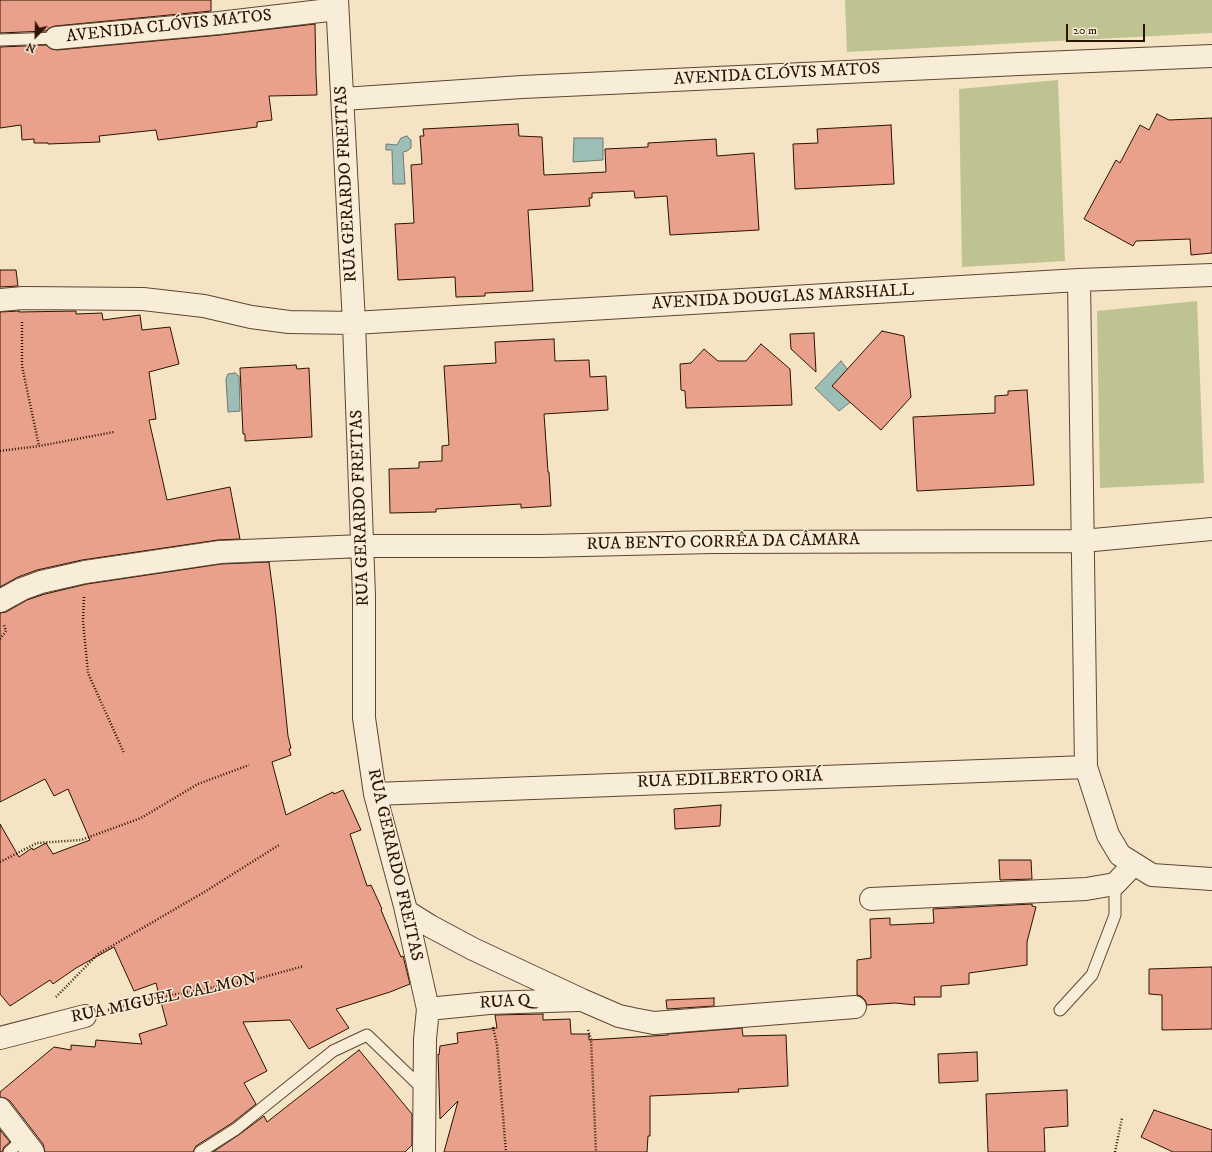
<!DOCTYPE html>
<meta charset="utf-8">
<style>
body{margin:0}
#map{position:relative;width:1212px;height:1152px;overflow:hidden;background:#f5e4c4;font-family:"IM FELL DW Pica",serif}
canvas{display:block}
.north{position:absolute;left:16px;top:16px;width:40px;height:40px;-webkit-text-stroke:3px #f8edd9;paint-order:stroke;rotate:203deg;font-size:11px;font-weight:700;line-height:16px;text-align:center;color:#2c1200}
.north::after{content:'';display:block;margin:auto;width:14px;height:18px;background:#2c1200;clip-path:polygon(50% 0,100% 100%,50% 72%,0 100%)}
.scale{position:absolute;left:1066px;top:24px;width:79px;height:18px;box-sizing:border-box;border:2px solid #2c1200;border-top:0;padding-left:5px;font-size:12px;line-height:14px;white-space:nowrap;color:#2c1200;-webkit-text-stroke:3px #f8edd9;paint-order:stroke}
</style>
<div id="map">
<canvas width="1212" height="1152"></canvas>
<div class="north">N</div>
<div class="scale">20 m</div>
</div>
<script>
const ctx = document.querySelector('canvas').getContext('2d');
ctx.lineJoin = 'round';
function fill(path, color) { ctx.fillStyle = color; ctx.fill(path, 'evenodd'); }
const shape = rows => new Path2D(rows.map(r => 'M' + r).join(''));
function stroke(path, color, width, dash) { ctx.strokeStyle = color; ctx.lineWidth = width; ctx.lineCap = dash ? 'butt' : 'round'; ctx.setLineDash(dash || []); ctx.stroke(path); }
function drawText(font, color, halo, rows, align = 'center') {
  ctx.font = font + ' "IM FELL DW Pica",serif'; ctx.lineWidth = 3; ctx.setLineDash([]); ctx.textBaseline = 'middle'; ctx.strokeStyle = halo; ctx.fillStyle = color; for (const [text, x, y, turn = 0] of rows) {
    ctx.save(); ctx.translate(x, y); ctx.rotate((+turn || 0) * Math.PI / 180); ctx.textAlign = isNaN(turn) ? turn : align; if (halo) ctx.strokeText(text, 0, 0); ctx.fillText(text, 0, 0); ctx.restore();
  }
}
fill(shape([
 [845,0,1212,0,1212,33,847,52],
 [1058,80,1065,261,962,267,959,89],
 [1197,301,1204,483,1100,488,1097,311]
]), '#bfc392');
const water = shape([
 [407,136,411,140,411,148,407,151,403,152,405,184,393,184,392,150,386,150,386,144,397,145,401,138,407,136],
 [574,138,603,138,603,160,573,162,574,138],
 [841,361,852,375,853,400,839,411,815,388,841,361],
 [235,373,239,376,240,411,228,412,226,379,228,374,235,373]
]);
fill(water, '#9cbeb7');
stroke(water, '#6f796e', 1);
const building = shape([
 [0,0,211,0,211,11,55,26,49,28,46,31,0,33,0,0],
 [315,24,316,75,317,95,269,96,272,120,257,122,257,127,158,140,156,130,99,136,100,142,48,144,48,143,34,143,34,139,22,140,21,125,0,128,0,47,46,45,51,49,57,50,220,35,315,24],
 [1157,114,1169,120,1212,118,1212,253,1191,255,1190,239,1136,241,1133,246,1084,219,1116,160,1120,163,1140,125,1149,130,1157,114],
 [518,124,519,136,542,137,544,175,606,172,605,149,648,147,648,143,716,139,717,156,754,153,759,230,670,235,667,196,635,198,634,191,592,193,592,198,589,198,590,206,528,210,533,291,485,293,485,296,456,297,455,277,398,280,395,224,414,223,411,165,422,164,420,136,424,136,423,129,518,124],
 [891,125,894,184,795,189,793,144,818,143,817,129,891,125],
 [0,270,16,270,18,286,0,287,0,270],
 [19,311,19,312,76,311,76,314,102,313,103,320,140,315,142,330,170,327,179,364,149,372,156,419,149,420,167,500,230,487,240,539,218,540,82,560,37,570,18,577,0,587,0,312,19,311],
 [882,331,904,336,911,397,881,430,832,386,882,331],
 [814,333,816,372,791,349,790,334,814,333],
 [554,339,555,361,589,360,590,377,606,376,608,410,544,414,548,472,549,472,551,506,521,508,521,504,436,509,436,512,390,513,389,469,419,468,419,462,442,461,442,446,449,445,444,366,496,363,495,342,554,339],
 [761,344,790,369,792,405,686,408,685,391,681,390,680,364,691,363,704,349,718,361,746,361,761,344],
 [296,365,297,369,309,368,312,437,245,441,245,434,243,434,240,368,296,365],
 [1027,390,1034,485,917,491,913,417,995,413,995,396,1008,395,1008,391,1027,390],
 [269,562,275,607,288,736,291,748,289,749,291,755,272,762,286,815,333,792,334,794,343,790,361,830,350,834,367,886,371,885,382,909,381,910,401,957,403,956,410,984,390,992,336,1009,349,1028,309,1049,290,1020,243,1022,267,1071,244,1083,256,1104,232,1123,196,1146,193,1152,45,1152,43,1144,10,1101,5,1098,0,1097,0,1092,54,1047,71,1050,71,1045,95,1047,96,1040,142,1044,139,1034,167,1025,156,983,134,991,114,947,76,968,53,984,50,980,10,1006,0,994,0,824,19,857,32,848,33,850,46,843,53,854,90,840,68,789,54,796,45,779,0,802,0,613,6,612,27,600,45,594,87,584,221,564,269,562],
 [721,805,720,826,675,829,674,809,721,805],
 [999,860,1031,860,1032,879,1000,880,999,860],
 [1032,904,1032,906,1036,907,1027,942,1027,965,969,973,969,984,941,986,941,997,914,997,915,1005,895,1003,867,1005,865,1000,861,996,857,995,857,960,871,958,870,919,890,918,890,925,934,923,933,909,1032,904],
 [1212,967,1212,1029,1162,1030,1162,995,1149,994,1149,969,1212,967],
 [714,998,714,1006,667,1009,666,1000,714,998],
 [543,1014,543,1020,570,1019,571,1034,589,1034,589,1040,668,1035,668,1034,742,1028,743,1036,786,1035,788,1086,738,1089,739,1092,650,1096,650,1136,648,1136,647,1152,444,1152,458,1101,440,1119,438,1054,439,1055,440,1046,458,1043,457,1033,497,1028,495,1015,543,1014],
 [359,1050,412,1114,412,1145,405,1152,213,1152,240,1134,264,1116,267,1122,359,1050],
 [977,1052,978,1081,939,1083,938,1054,977,1052],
 [1067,1090,1068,1126,1044,1128,1045,1152,988,1152,986,1094,1067,1090],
 [1154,1110,1212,1130,1212,1152,1173,1152,1141,1137,1154,1110],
 [0,1130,10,1142,4,1147,2,1152,0,1152,0,1130]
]);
fill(building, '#e9a18b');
stroke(building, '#2c1200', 1);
const service = shape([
 [0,40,56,38],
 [1060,1010,1092,975,1115,915,1115,884],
 [9,1152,23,1139],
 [200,1152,236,1129,333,1051,367,1035,424,1090]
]);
const minor = shape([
 [337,0,354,323,364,596,364,718,375,794,405,906,428,1009,425,1039,424,1152],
 [56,38,219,23,337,9],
 [343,99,522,87,1019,64,1212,56],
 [1079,280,1086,767,1108,835,1120,855,1152,875,1212,879],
 [0,300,23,298,143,299,204,306,251,317,289,322,354,323,1079,280,1212,275],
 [0,601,22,589,41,582,85,572,220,552,362,546,541,546,712,542,1083,541,1212,529],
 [375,794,1086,767],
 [871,899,1086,889,1115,884,1134,864],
 [406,911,430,926,473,949,582,1000,619,1016,633,1019,654,1023,855,1007],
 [428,1009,489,1003,578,1000],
 [0,1038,85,1016],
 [0,1109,33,1152]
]);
stroke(service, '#5e4631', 13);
stroke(minor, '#5e4631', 24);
stroke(shape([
 [22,322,22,366,39,446],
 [0,451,39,446,114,432],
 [84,597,83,621,88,673,124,753],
 [0,639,6,631,4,625],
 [0,862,37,843,81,840,141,818,198,784,249,765],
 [56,997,98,954,206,891,279,845],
 [108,1010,145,1000,253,980,304,966],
 [493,1027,497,1045,506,1152],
 [588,1030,591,1039,596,1152],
 [1115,1152,1122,1118]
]), '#2c1200', 2.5, [1, 2]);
stroke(service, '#f8edd9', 11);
stroke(minor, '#f8edd9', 22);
drawText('17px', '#2c1200', '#f8edd9', [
 ["AVENIDA CLÓVIS MATOS",169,27,-6],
 ["AVENIDA CLÓVIS MATOS",777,75,-3],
 ["RUA GERARDO FREITAS",347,184,-93],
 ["AVENIDA DOUGLAS MARSHALL",783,298,-3],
 ["RUA GERARDO FREITAS",361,508,-92],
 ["RUA BENTO CORRÊA DA CÂMARA",723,543,-1],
 ["RUA EDILBERTO ORIÁ",730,780,-2],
 ["RUA GERARDO FREITAS",394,865,77],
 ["RUA MIGUEL CALMON",164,999,-12],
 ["RUA Q",505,1003,-3]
]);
</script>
